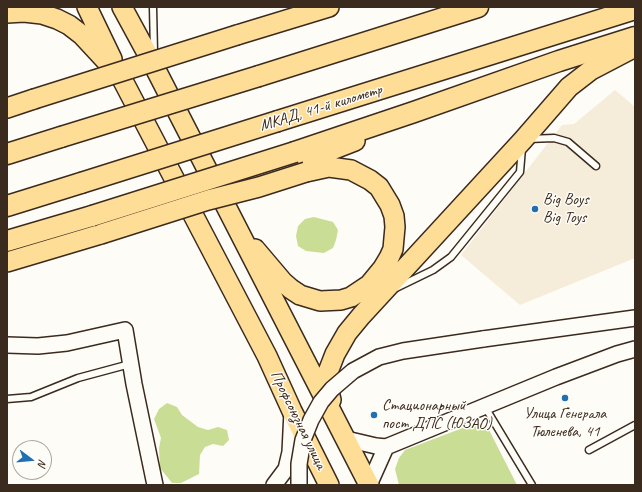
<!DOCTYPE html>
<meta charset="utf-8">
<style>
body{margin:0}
#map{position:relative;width:642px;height:492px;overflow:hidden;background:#fdfcf7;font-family:Caveat,sans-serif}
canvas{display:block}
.frame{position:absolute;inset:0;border:8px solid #3b2a1e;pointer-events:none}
.north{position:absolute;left:12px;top:440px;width:40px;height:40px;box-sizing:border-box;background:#fdfcf7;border:1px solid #afa8a0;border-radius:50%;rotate:106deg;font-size:11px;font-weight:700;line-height:16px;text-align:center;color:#3b2a1e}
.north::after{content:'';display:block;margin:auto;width:14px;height:18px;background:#1f6fb2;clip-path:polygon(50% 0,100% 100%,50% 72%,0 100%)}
</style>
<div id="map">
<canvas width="642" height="492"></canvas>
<div class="frame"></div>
<div class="north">N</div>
</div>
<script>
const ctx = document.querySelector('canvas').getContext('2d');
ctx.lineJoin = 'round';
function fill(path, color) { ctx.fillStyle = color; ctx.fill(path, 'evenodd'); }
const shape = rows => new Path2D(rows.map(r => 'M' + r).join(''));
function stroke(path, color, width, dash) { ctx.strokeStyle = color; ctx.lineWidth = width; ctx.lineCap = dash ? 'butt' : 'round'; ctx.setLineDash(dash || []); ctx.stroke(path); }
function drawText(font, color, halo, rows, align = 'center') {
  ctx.font = font + ' Caveat,sans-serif'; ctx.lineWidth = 3; ctx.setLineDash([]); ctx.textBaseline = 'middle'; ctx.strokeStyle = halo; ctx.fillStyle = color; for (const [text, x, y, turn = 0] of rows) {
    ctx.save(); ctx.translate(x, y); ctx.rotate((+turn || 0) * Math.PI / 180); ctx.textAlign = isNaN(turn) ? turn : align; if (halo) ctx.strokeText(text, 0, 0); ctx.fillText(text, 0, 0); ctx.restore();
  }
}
fill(shape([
 [615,90,635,107,635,258,520,305,461,255,562,125,574,124]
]), '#f5ecda');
fill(shape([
 [314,217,333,222,338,230,336,240,333,248,324,253,306,251,298,246,296,236,298,226,305,219],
 [167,403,177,407,182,415,198,427,208,430,218,427,227,430,229,440,223,446,213,444,205,447,200,455,199,474,181,483,172,483,160,468,159,448,161,438,154,419,159,409],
 [473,424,487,426,517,485,399,485,395,469,399,458,405,450]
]), '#c9de94');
const service = shape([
 [153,7,154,53],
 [528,139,554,138,568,142,596,166],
 [396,288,433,270,451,257,520,172,522,148],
 [7,399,31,397,78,378,130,364],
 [485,407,532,485],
 [589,450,635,425]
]);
const tertiary = shape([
 [483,339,635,318],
 [7,345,38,346,67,343,125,330,134,384,155,485],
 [346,439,376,446,386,447,556,377,617,354,635,349],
 [274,485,286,469,290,452,292,411],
 [369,485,386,447]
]);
const primary = shape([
 [87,7,112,59],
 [122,7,154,66,369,485],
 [7,13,24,12,42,14,57,19,69,25,82,35,121,77,267,356,292,411,329,485],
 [237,35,329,7],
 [7,108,34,99],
 [301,162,355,141],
 [255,249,283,282,291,289,300,295,320,301,341,300,351,297,369,285,383,268,389,258,393,249,395,227,394,216,390,205,379,187,370,180,351,170,329,167,306,172],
 [7,262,101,234],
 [331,400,327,384,328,372,335,354,347,333,361,316,523,140,569,87,591,70,635,47]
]);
const trunk = shape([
 [259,76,478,7],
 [278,121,635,9],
 [295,152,414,112,559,61,635,37],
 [7,154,61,137],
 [7,206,81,183],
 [7,241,92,216]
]);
stroke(service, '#3b2a1e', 9);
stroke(tertiary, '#3b2a1e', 18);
stroke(primary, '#3b2a1e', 22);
stroke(trunk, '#3b2a1e', 23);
stroke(service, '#fdfcf7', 6);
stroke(tertiary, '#fdfcf7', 15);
stroke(primary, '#fedd96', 19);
stroke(trunk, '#fedd96', 20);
const tertiaryBridge = shape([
 [299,485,299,464,303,440,311,420,321,402,332,389,353,371,379,357,403,351,483,339]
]);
const primaryBridge = shape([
 [34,99,237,35],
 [101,234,208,200,259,187,306,172]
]);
const trunkBridge = shape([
 [61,137,259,76],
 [81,183,278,121],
 [92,216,295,152]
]);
stroke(tertiaryBridge, '#3b2a1e', 18, []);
stroke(primaryBridge, '#3b2a1e', 22, []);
stroke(trunkBridge, '#3b2a1e', 23, []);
stroke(tertiaryBridge, '#fdfcf7', 15);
stroke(primaryBridge, '#fedd96', 19);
stroke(trunkBridge, '#fedd96', 20);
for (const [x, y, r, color] of [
 [535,209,4,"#1f6fb2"],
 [565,398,4,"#1f6fb2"],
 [374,415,4,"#1f6fb2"]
]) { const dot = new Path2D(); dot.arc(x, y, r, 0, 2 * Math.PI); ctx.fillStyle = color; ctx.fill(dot); stroke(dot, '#fdfcf7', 1.5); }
drawText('16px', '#3b2a1e', '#fdfcf7', [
 ["МКАД, 41-й километр",321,108,-17],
 ["Профсоюзная улица",298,420,64]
]);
drawText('16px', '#3b2a1e', '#fdfcf7', [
 ["Big Boys",543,200],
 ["Big Toys",543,218],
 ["Стационарный",382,406],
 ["пост ДПС (ЮЗАО)",382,424],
 ["Улица Генерала",565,414,"center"],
 ["Тюленева, 41",565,432,"center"]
], 'left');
</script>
